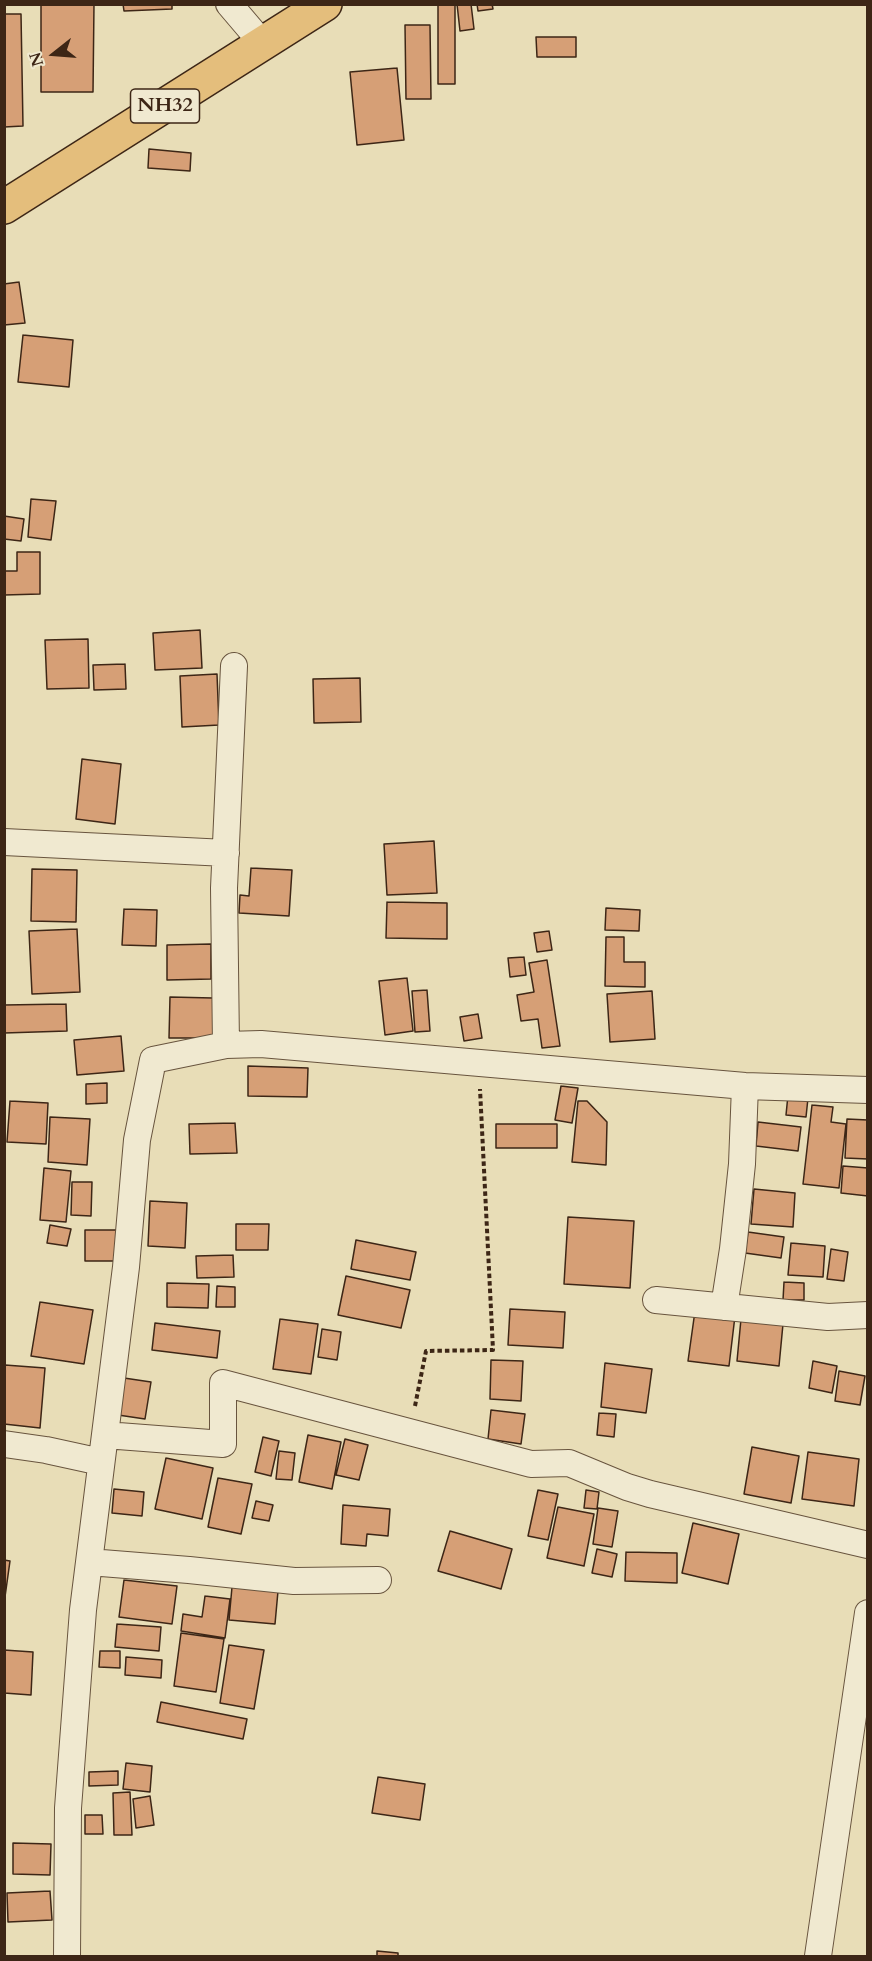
<!DOCTYPE html>
<style>
body{margin:0}
#map{position:relative;width:872px;height:1961px;overflow:hidden;background:#e8ddb7;font-family:Cardo,serif}
canvas{display:block}
.frame{position:absolute;inset:0;border:6px solid #3d2616;pointer-events:none}
.north{position:absolute;left:24px;top:24px;width:60px;height:60px;-webkit-text-stroke:4px #f0e9d0;paint-order:stroke;rotate:253deg;font-size:16px;font-weight:700;line-height:24px;text-align:center;color:#3d2616}
.north::after{content:'';display:block;margin:auto;width:21px;height:27px;background:#3d2616;clip-path:polygon(50% 0,100% 100%,50% 72%,0 100%)}
</style>
<div id="map">
<canvas width="872" height="1961"></canvas>
<div class="frame"></div>
<div class="north">N</div>
</div>
<script>
const ctx = document.querySelector('canvas').getContext('2d');
ctx.lineJoin = 'round';
function fill(path, color) { ctx.fillStyle = color; ctx.fill(path, 'evenodd'); }
const shape = rows => new Path2D(rows.map(r => 'M' + r).join(''));
function stroke(path, color, width, dash) { ctx.strokeStyle = color; ctx.lineWidth = width; ctx.lineCap = dash ? 'butt' : 'round'; ctx.setLineDash(dash || []); ctx.stroke(path); }
function drawText(font, color, halo, rows, align = 'center') {
  ctx.font = font + ' Cardo,serif'; ctx.lineWidth = 6; ctx.setLineDash([]); ctx.textBaseline = 'middle'; ctx.strokeStyle = halo; ctx.fillStyle = color; for (const [text, x, y, turn = 0] of rows) {
    ctx.save(); ctx.translate(x, y); ctx.rotate((+turn || 0) * Math.PI / 180); ctx.textAlign = isNaN(turn) ? turn : align; if (halo) ctx.strokeText(text, 0, 0); ctx.fillText(text, 0, 0); ctx.restore();
  }
}
const building = shape([
 [41,4,94,4,93,92,41,92,41,4],
 [123,4,172,4,172,9,124,11,123,4],
 [457,4,471,4,474,29,460,31,457,4],
 [477,4,492,4,493,9,478,11,477,4],
 [438,5,455,5,455,84,438,84,438,5],
 [4,14,21,14,23,126,4,127,4,14],
 [405,25,430,25,431,99,406,99,405,25],
 [536,37,576,37,576,57,537,57,536,37],
 [397,68,404,140,357,145,350,72,397,68],
 [149,149,191,153,190,171,148,168,149,149],
 [19,282,25,323,4,325,4,284,19,282],
 [23,335,73,340,69,387,18,382,23,335],
 [31,499,56,501,51,540,28,537,31,499],
 [4,516,24,519,21,541,4,539,4,516],
 [17,552,40,552,40,594,4,595,4,571,17,571,17,552],
 [200,630,202,668,155,670,153,633,200,630],
 [88,639,89,688,47,689,45,640,88,639],
 [125,664,126,689,94,690,93,665,125,664],
 [217,674,219,725,182,727,180,676,217,674],
 [360,678,361,722,314,723,313,679,360,678],
 [82,759,121,764,115,824,76,819,82,759],
 [434,841,437,893,387,895,384,844,434,841],
 [251,868,292,870,289,916,239,913,240,895,249,896,251,868],
 [32,869,77,870,76,922,31,921,32,869],
 [387,902,447,903,447,939,386,938,387,902],
 [606,908,640,910,639,931,605,930,606,908],
 [124,909,157,910,156,946,122,945,124,909],
 [77,929,80,992,32,994,29,931,77,929],
 [549,931,552,950,537,952,534,933,549,931],
 [606,937,624,937,624,962,645,962,645,987,605,986,606,937],
 [211,944,211,979,167,980,167,945,211,944],
 [524,957,526,975,510,977,508,958,524,957],
 [547,960,560,1046,542,1048,538,1019,521,1021,517,995,534,992,529,963,547,960],
 [407,978,413,1031,385,1035,379,981,407,978],
 [427,990,430,1031,415,1032,412,991,427,990],
 [652,991,655,1039,610,1042,607,994,652,991],
 [170,997,213,998,213,1038,169,1038,170,997],
 [66,1004,67,1031,4,1033,4,1005,66,1004],
 [478,1014,482,1038,464,1041,460,1017,478,1014],
 [121,1036,124,1071,77,1075,74,1040,121,1036],
 [248,1066,308,1068,307,1097,248,1096,248,1066],
 [107,1083,107,1103,86,1104,86,1084,107,1083],
 [561,1086,578,1088,572,1123,555,1120,561,1086],
 [788,1095,808,1098,806,1117,786,1115,788,1095],
 [10,1101,48,1103,46,1144,7,1142,10,1101],
 [578,1101,587,1101,607,1122,606,1165,572,1162,578,1101],
 [812,1105,833,1107,831,1122,846,1124,839,1188,803,1184,812,1105],
 [50,1117,90,1119,87,1165,48,1162,50,1117],
 [847,1119,868,1120,868,1159,845,1158,847,1119],
 [758,1122,801,1127,798,1151,756,1146,758,1122],
 [235,1123,237,1153,190,1154,189,1124,235,1123],
 [496,1124,557,1124,557,1148,496,1148,496,1124],
 [843,1166,868,1168,868,1196,841,1193,843,1166],
 [44,1168,71,1171,66,1222,40,1220,44,1168],
 [72,1182,92,1182,91,1216,71,1215,72,1182],
 [754,1189,795,1193,793,1227,751,1224,754,1189],
 [150,1201,187,1203,185,1248,148,1246,150,1201],
 [568,1217,634,1221,630,1288,564,1284,568,1217],
 [236,1224,269,1224,268,1250,236,1250,236,1224],
 [50,1225,71,1229,67,1246,47,1243,50,1225],
 [85,1230,122,1230,122,1261,85,1261,85,1230],
 [748,1232,784,1237,781,1258,745,1253,748,1232],
 [356,1240,416,1252,410,1280,351,1269,356,1240],
 [791,1243,825,1246,823,1277,788,1275,791,1243],
 [831,1249,848,1252,844,1281,827,1279,831,1249],
 [233,1255,234,1277,197,1278,196,1256,233,1255],
 [346,1276,410,1290,401,1328,338,1315,346,1276],
 [784,1282,804,1283,804,1300,783,1300,784,1282],
 [167,1283,209,1284,208,1308,167,1307,167,1283],
 [217,1286,235,1287,235,1307,216,1307,217,1286],
 [40,1302,93,1310,84,1364,31,1356,40,1302],
 [510,1309,565,1312,563,1348,508,1345,510,1309],
 [695,1311,735,1316,729,1366,688,1361,695,1311],
 [280,1319,318,1324,311,1374,273,1369,280,1319],
 [741,1319,783,1324,779,1366,737,1361,741,1319],
 [155,1323,220,1331,217,1358,152,1350,155,1323],
 [322,1329,341,1332,337,1360,318,1357,322,1329],
 [491,1360,523,1361,521,1401,490,1399,491,1360],
 [813,1361,837,1366,832,1393,809,1388,813,1361],
 [605,1363,652,1369,646,1413,601,1407,605,1363],
 [5,1365,45,1368,40,1428,4,1424,5,1365],
 [839,1371,865,1376,860,1405,835,1401,839,1371],
 [124,1378,151,1382,145,1419,118,1415,124,1378],
 [491,1410,525,1414,521,1444,488,1439,491,1410],
 [599,1413,616,1414,614,1437,597,1435,599,1413],
 [308,1435,341,1442,332,1489,299,1482,308,1435],
 [263,1437,279,1441,271,1476,255,1472,263,1437],
 [345,1439,368,1445,359,1480,336,1475,345,1439],
 [752,1447,799,1456,791,1503,744,1494,752,1447],
 [279,1451,295,1453,292,1480,276,1479,279,1451],
 [808,1452,859,1459,854,1506,802,1499,808,1452],
 [166,1458,213,1468,202,1519,155,1509,166,1458],
 [218,1478,252,1484,241,1534,208,1527,218,1478],
 [114,1489,144,1492,142,1516,112,1513,114,1489],
 [538,1490,558,1494,548,1540,528,1536,538,1490],
 [586,1490,599,1492,597,1509,584,1508,586,1490],
 [256,1501,273,1505,269,1521,252,1518,256,1501],
 [343,1505,390,1509,388,1536,367,1534,366,1546,341,1544,343,1505],
 [558,1507,594,1514,584,1566,547,1558,558,1507],
 [598,1508,618,1511,612,1547,593,1544,598,1508],
 [693,1523,739,1534,728,1584,682,1573,693,1523],
 [450,1531,512,1549,501,1589,438,1571,450,1531],
 [597,1549,617,1554,612,1577,592,1573,597,1549],
 [626,1552,677,1553,677,1583,625,1581,626,1552],
 [4,1560,10,1561,4,1604,4,1560],
 [124,1580,177,1586,172,1624,119,1617,124,1580],
 [232,1587,278,1591,275,1624,229,1620,232,1587],
 [205,1596,230,1599,225,1638,181,1631,183,1614,202,1617,205,1596],
 [117,1624,161,1627,159,1651,115,1647,117,1624],
 [181,1633,224,1639,216,1692,174,1686,181,1633],
 [229,1645,264,1650,254,1709,220,1703,229,1645],
 [4,1650,33,1652,31,1695,4,1693,4,1650],
 [100,1651,120,1651,120,1668,99,1667,100,1651],
 [126,1657,162,1660,161,1678,125,1675,126,1657],
 [161,1702,247,1719,243,1739,157,1722,161,1702],
 [126,1763,152,1766,150,1792,123,1789,126,1763],
 [118,1771,118,1785,89,1786,89,1772,118,1771],
 [378,1777,425,1784,420,1820,372,1813,378,1777],
 [130,1792,132,1835,114,1835,113,1793,130,1792],
 [150,1796,154,1825,136,1828,133,1799,150,1796],
 [85,1815,102,1815,103,1834,85,1834,85,1815],
 [13,1843,51,1844,50,1875,13,1874,13,1843],
 [50,1891,52,1920,8,1922,7,1893,50,1891],
 [377,1951,398,1953,398,1956,377,1956,377,1951]
]);
fill(building, '#d69f76');
stroke(building, '#3d2616', 1.5);
const minor = shape([
 [229,4,263,44],
 [4,842,226,853],
 [226,1045,224,888,234,666],
 [656,1300,828,1317,868,1315],
 [724,1307,733,1249,742,1164,745,1086],
 [105,1435,223,1444,223,1383,531,1464,569,1463,627,1487,650,1494,868,1545],
 [4,1444,46,1450,101,1462],
 [89,1562,189,1570,294,1581,378,1580],
 [67,1956,68,1808,83,1610,126,1267,137,1140,153,1060,226,1045,261,1044,745,1086,868,1090],
 [818,1956,868,1613]
]);
const primary = shape([
 [4,207,325,4]
]);
stroke(minor, '#68543e', 28);
stroke(primary, '#3d2616', 36);
stroke(shape([
 [415,1406,426,1351,493,1350,480,1089]
]), '#3d2616', 4, [4.5, 3]);
stroke(minor, '#f0e9d0', 26);
stroke(primary, '#e4be7c', 33);
for (const [x, y, w] of [
 [165,106,69]
]) { const box = new Path2D(); box.roundRect(x - w / 2, y - 17, w, 34, 4.5); ctx.fillStyle = '#f0e9d0'; ctx.fill(box); stroke(box, '#3d2616', 1.5); }
drawText('bold 20px', '#3d2616', null, [
 ["NH32",165,106]
]);
</script>
